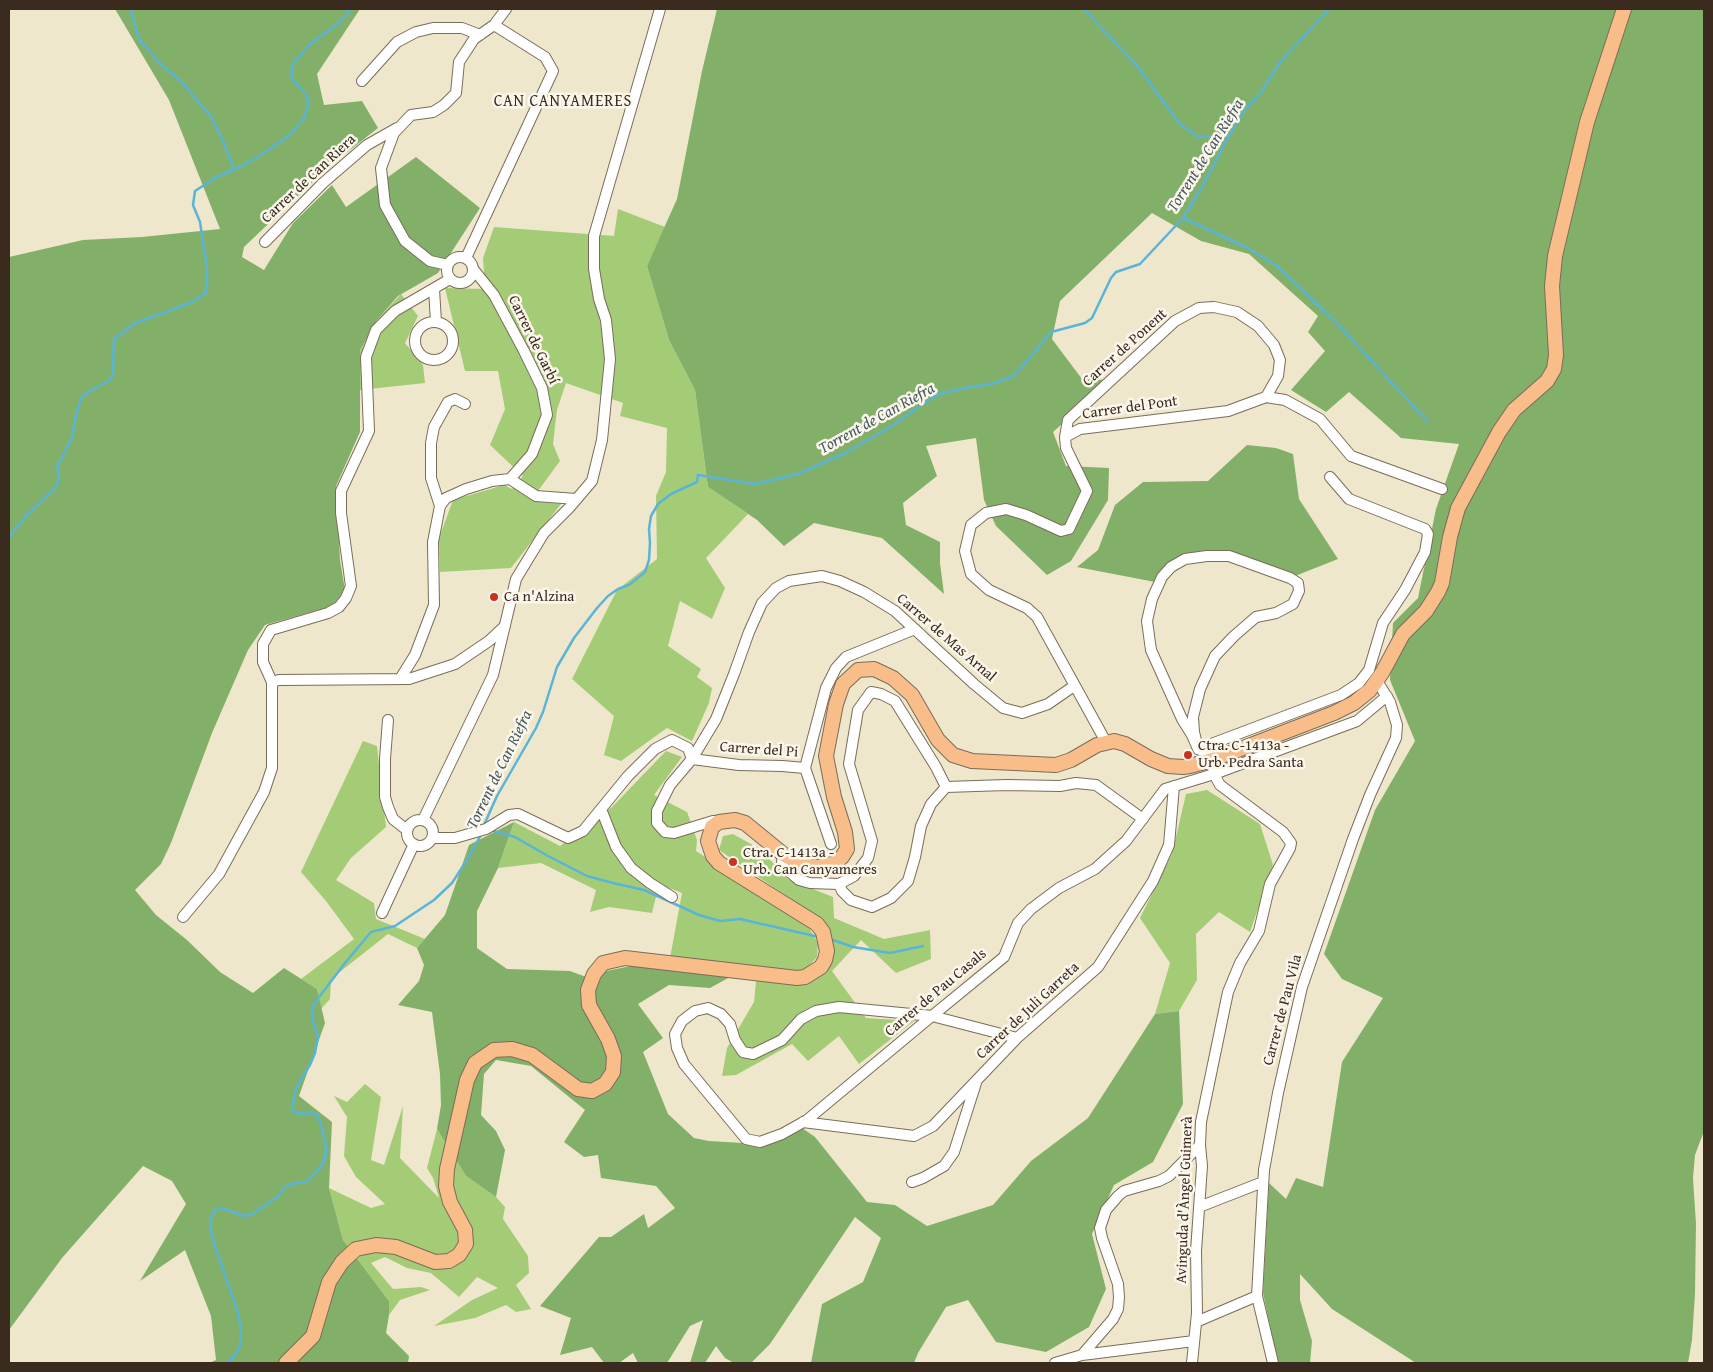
<!DOCTYPE html>
<meta charset="utf-8">
<style>
body{margin:0}
#map{position:relative;width:1713px;height:1372px;overflow:hidden;background:#efe7cb;font-family:"Gentium Book Plus",serif}
canvas{display:block}
.frame{position:absolute;inset:0;border:10px solid #3b2a1e;pointer-events:none}
</style>
<div id="map">
<canvas width="1713" height="1372"></canvas>
<div class="frame"></div>
</div>
<script>
const ctx = document.querySelector('canvas').getContext('2d');
ctx.lineJoin = 'round';
function fill(path, color) { ctx.fillStyle = color; ctx.fill(path, 'evenodd'); }
const shape = rows => new Path2D(rows.map(r => 'M' + r).join(''));
function stroke(path, color, width, dash) { ctx.strokeStyle = color; ctx.lineWidth = width; ctx.lineCap = dash ? 'butt' : 'round'; ctx.setLineDash(dash || []); ctx.stroke(path); }
function drawText(font, color, halo, rows, align = 'center') {
  ctx.font = font + ' "Gentium Book Plus",serif'; ctx.lineWidth = 5; ctx.setLineDash([]); ctx.textBaseline = 'middle'; ctx.strokeStyle = halo; ctx.fillStyle = color; for (const [text, x, y, turn = 0] of rows) {
    ctx.save(); ctx.translate(x, y); ctx.rotate((+turn || 0) * Math.PI / 180); ctx.textAlign = isNaN(turn) ? turn : align; if (halo) ctx.strokeText(text, 0, 0); ctx.fillText(text, 0, 0); ctx.restore();
  }
}
fill(shape([
 [618,209,665,227,647,266,669,340,695,390,708,487,748,514,706,558,725,588,712,619,680,601,668,646,701,669,697,677,712,688,709,703,692,741,667,728,621,761,604,755,614,716,572,679,617,590,657,559,656,496,666,472,667,428,620,416,623,403,566,383,557,410,553,444,560,461,532,499,539,502,561,504,511,568,440,572,439,538,453,500,504,485,512,489,523,476,490,445,505,409,498,371,465,371,445,288,485,289,483,258,494,227,614,236],
 [401,294,418,316,405,343,423,365,425,383,360,390,360,350,377,320],
 [363,741,377,746,386,827,351,858,336,880,374,903,376,919,425,939,417,948,388,934,331,979,330,999,321,1009,317,989,301,979,354,939,326,901,301,872],
 [666,751,682,757,654,795,687,812,697,840,696,851,807,924,818,943,817,957,804,972,670,958,682,893,659,884,652,913,609,907,590,912,596,890,541,863,498,868,514,822,560,846,612,807],
 [1207,790,1260,824,1273,865,1250,932,1219,912,1196,934,1197,980,1179,1011,1155,1014,1170,963,1140,918,1172,854,1186,794],
 [733,834,760,849,788,879,833,897,834,918,884,939,930,930,931,959,896,973,861,940,832,971,866,1018,914,1021,859,1064,839,1036,808,1061,792,1044,736,1075,722,1076,727,1048,754,1002,756,981,814,980,827,955,820,919,719,850,723,836],
 [365,1084,381,1097,371,1160,384,1165,403,1106,400,1158,439,1198,433,1178,427,1168,437,1129,466,1176,496,1197,505,1207,503,1219,528,1256,529,1273,516,1285,531,1309,516,1312,506,1305,475,1318,434,1326,472,1300,498,1288,477,1277,459,1297,431,1273,407,1268,385,1257,371,1263,393,1289,421,1287,430,1290,400,1300,389,1315,389,1301,343,1240,329,1188,371,1208,385,1204,356,1177,344,1156,347,1117,334,1096,347,1102]
]), '#a4cc77');
fill(shape([
 [115,9,360,9,317,74,324,105,362,101,378,128,327,168,244,247,242,257,264,270,293,223,332,185,346,207,416,157,480,208,438,273,398,296,377,320,360,350,360,432,336,486,340,560,345,590,332,606,265,625,248,650,212,733,171,843,161,864,135,890,156,915,187,940,220,972,253,993,284,968,317,989,325,1023,299,1096,332,1122,329,1188,343,1240,389,1301,389,1315,386,1333,409,1356,408,1363,209,1363,216,1360,211,1316,185,1250,140,1281,186,1204,172,1181,143,1166,62,1258,9,1330,9,257,83,240,142,237,220,229,169,100],
 [717,9,1704,9,1704,1131,1695,1155,1693,1178,1696,1224,1695,1294,1692,1340,1688,1363,1416,1363,1332,1309,1300,1274,1300,1300,1312,1341,1310,1363,1278,1363,1263,1293,1269,1183,1286,1199,1296,1178,1323,1187,1342,1062,1383,998,1342,979,1324,954,1375,810,1415,741,1390,680,1393,623,1418,598,1436,509,1459,444,1401,438,1349,392,1326,412,1291,390,1325,351,1308,332,1318,316,1249,254,1201,241,1152,213,1060,301,1052,339,1082,379,1111,380,1053,432,1066,466,1109,468,1108,500,1071,561,1047,575,996,526,984,500,976,438,926,446,937,476,903,503,906,525,940,542,940,563,944,594,882,538,814,523,784,546,757,520,708,487,695,390,669,340,647,266,677,199,702,71],
 [1247,445,1276,448,1293,454,1299,499,1338,559,1290,578,1229,556,1185,559,1155,582,1077,567,1098,550,1115,505,1143,482,1208,481],
 [514,822,498,868,477,911,477,948,507,969,570,971,597,981,606,971,631,966,730,977,710,988,669,985,638,1004,663,1038,643,1052,668,1114,694,1138,709,1141,743,1143,753,1146,763,1147,802,1128,815,1137,867,1202,895,1205,927,1226,993,1205,1031,1161,1088,1118,1155,1014,1179,1011,1183,1104,1153,1162,1114,1185,1092,1234,1106,1289,1089,1327,1046,1352,996,1342,968,1300,946,1307,918,1353,914,1363,811,1363,822,1304,863,1282,881,1238,855,1217,770,1344,751,1363,734,1363,725,1358,716,1346,705,1363,690,1363,703,1320,690,1326,667,1363,638,1363,633,1353,619,1363,604,1363,592,1347,560,1355,571,1318,540,1306,599,1237,611,1237,644,1214,648,1228,675,1208,656,1186,601,1178,598,1155,584,1157,564,1142,585,1110,531,1066,496,1060,484,1074,481,1115,496,1131,505,1150,496,1197,466,1176,437,1129,441,1105,440,1074,432,1012,398,1005,419,981,424,965,417,948,445,915,469,845]
]), '#83b068');
stroke(shape([
 [130,9,140,41,162,65,181,81,212,118,223,141,234,169],
 [1084,9,1138,67,1179,123,1198,137,1229,136],
 [1183,218,1246,247,1276,265,1334,320,1428,422],
 [9,537,25,517,56,487,59,477,57,467,72,438,76,415,81,398,88,392,110,380,113,375,114,339,135,323,190,303,205,294,207,286,207,268,200,222,193,205,195,191,215,178,246,164,270,149,291,134,304,118,308,105,307,95,294,81,291,75,293,64,310,44,339,23,351,9],
 [484,825,497,796,536,728,543,712,557,667,574,638,597,608,608,596,618,589,629,585,645,572,649,560,650,543,649,529,651,516,658,504,671,494,697,482,698,475,755,484,798,474,845,453,892,426,927,401,939,394,960,389,995,383,1013,376,1022,367,1051,332,1085,323,1092,318,1111,278,1116,272,1140,264,1183,218,1202,187,1224,145,1243,112,1262,91,1280,62,1329,9],
 [490,830,515,837,548,856,587,876,613,883,644,890,699,915,720,921,740,919,819,937],
 [833,940,853,947,890,953,923,946],
 [227,1363,236,1354,240,1346,241,1330,238,1313,212,1237,210,1222,214,1211,222,1208,244,1216,252,1214,280,1195,284,1188,291,1184,304,1182,311,1178,319,1169,325,1159,326,1145,321,1125,317,1114,296,1113,292,1110,295,1092,301,1079,310,1065,315,1053,318,1037,312,1018,312,1009,316,1001,345,963,371,932,395,926,434,900,452,883,465,863,482,833]
]), '#5ab4d7', 2.5);
const minor = shape([
 [362,81,397,42,416,32,433,28,462,28,480,35],
 [265,242,323,183,367,145,397,128],
 '447 270a13 13 0 1 1 26 0a13 13 0 1 1-26 0Z',
 [466,258,553,71,545,57,494,25],
 [448,265,430,261,405,241,385,205,381,168,394,133,411,115,433,112,444,105,456,93,459,62,474,39,494,25,506,9],
 [474,270,494,295,524,351,542,388,547,415,532,454,510,479],
 [434,289,436,322],
 '415 341a19 19 0 1 1 38 0a19 19 0 1 1-38 0Z',
 [1065,437,1068,420,1175,321,1199,308,1214,307,1237,312,1258,326,1274,345,1280,360,1278,376,1266,397],
 [440,506,446,498,466,489,492,481,510,479,536,496,576,499],
 [1207,556,1229,556,1290,578,1298,583,1299,591,1293,604,1276,613,1256,617,1234,636,1215,656,1200,689,1193,717,1194,732,1198,749,1192,735,1182,719,1151,650,1147,621,1152,599,1162,577,1171,567,1185,559,1207,556],
 [400,679,415,655,434,605,433,542,440,506,431,478,431,443,434,427,448,402,455,399,465,404],
 [272,682,279,680,409,679,455,664,489,641,505,626],
 [388,720,385,759,385,797,388,807,393,819,407,830],
 [1106,742,1037,617,1027,608,989,590,971,574,965,551,971,525,986,513,1006,509,1026,515,1061,531,1069,529,1087,491,1066,448,1065,437,1080,429,1228,411,1266,397,1285,400,1320,419,1351,456,1442,489],
 [1198,749,1341,695,1359,683,1369,670,1383,623,1405,590,1425,552,1428,534,1425,529,1349,499,1330,477],
 [805,768,826,688,836,668,846,657,915,629],
 [946,787,1006,785,1060,786,1076,783,1096,785,1143,819],
 [601,809,616,847,631,868,650,883,672,897],
 [423,820,493,675,516,579,544,533,569,508,592,481,602,440,610,359,606,320,599,299,594,269,594,236,660,9],
 '407 833a13 13 0 1 1 26 0a13 13 0 1 1-26 0Z',
 [432,838,455,838,486,829,509,815,518,814,568,838,583,831,628,776,655,749,672,740,688,748,692,759,670,785,657,811,657,823,665,832,674,833,713,821,719,822],
 [831,844,805,768,782,766,739,765,692,759,716,719,734,674,749,632,762,603,776,588,789,581,822,576,840,581,864,592,895,611,974,684,1003,708,1022,713,1048,704,1074,686],
 [783,854,782,862,786,869,799,880,810,883,839,884,854,876,868,858,872,841,849,764,858,710,871,692,881,694,895,701,936,767,946,787],
 [839,884,842,891,851,900,872,907,891,898,908,881,915,857,921,826,931,804,946,787],
 [382,913,414,844],
 [183,917,219,874,264,792,272,768,272,682,263,662,263,644,271,630,328,613,339,607,346,598,351,586,341,513,341,491,369,431,366,357,376,330,395,311,450,279],
 [1017,1038,932,1016,839,1007,816,1011,801,1019,782,1040,753,1054,743,1052,735,1040,730,1024,721,1014,708,1008,695,1011,682,1021,675,1034,677,1048,684,1064,746,1139,760,1142,782,1134,807,1120,932,1016,1004,957,1018,923,1031,909,1059,888,1095,869,1126,841,1165,789,1214,774,1357,721,1387,696],
 [803,1122,914,1136,933,1126,1017,1038,1098,967,1153,881,1169,845,1174,786],
 [912,1182,923,1178,944,1166,954,1152,976,1083],
 [1199,1207,1263,1182],
 [1196,1322,1257,1296],
 [1082,1355,1113,1319,1118,1309,1119,1297,1118,1284,1102,1238,1100,1228,1106,1210,1118,1196,1124,1191,1159,1181,1169,1176,1200,1145],
 [1055,1363,1082,1355,1194,1341],
 [1192,1363,1197,1313,1196,1251,1202,1166,1200,1145,1201,1122,1228,992,1240,963,1259,931,1270,884,1290,848,1291,843,1283,832,1220,785,1214,774,1212,760,1207,753,1198,749],
 [1273,1363,1257,1296,1264,1170,1278,1093,1302,987,1353,839,1370,795,1396,738,1397,725,1390,702,1377,681]
]);
const major = shape([
 [286,1363,313,1336,329,1282,342,1262,356,1249,376,1245,396,1247,435,1262,449,1261,459,1255,466,1244,465,1230,450,1202,446,1186,447,1169,467,1080,475,1063,494,1050,512,1049,532,1055,578,1089,592,1091,605,1084,613,1072,614,1056,608,1039,589,1005,588,990,594,974,603,963,625,958,797,978,805,977,821,967,825,960,827,951,823,932,817,924,719,863,713,856,708,841,712,827,719,822,735,820,745,823,783,854,800,863,809,866,819,867,835,863,842,857,847,849,845,832,834,797,826,756,836,704,843,684,858,670,874,669,893,678,912,695,938,740,953,755,972,761,1056,765,1071,760,1097,745,1114,741,1125,744,1151,759,1168,766,1183,767,1190,766,1212,760,1334,713,1354,703,1370,690,1382,673,1403,634,1426,611,1438,592,1442,583,1450,537,1458,508,1499,432,1514,410,1547,381,1554,369,1556,355,1552,286,1555,256,1587,122,1624,9]
]);
stroke(minor, '#7a6c5b', 12);
stroke(major, '#7a6c5b', 16);
stroke(minor, '#fff', 10);
stroke(major, '#f8bd89', 14);
for (const [x, y, r, color] of [
 [494,597,5,"#c8321e"],
 [1188,755,5,"#c8321e"],
 [733,862,5,"#c8321e"]
]) { const dot = new Path2D(); dot.arc(x, y, r, 0, 2 * Math.PI); ctx.fillStyle = color; ctx.fill(dot); stroke(dot, '#fbf7ec', 2); }
drawText('15px', '#3b2a1e', '#fbf7ec', [
 ["Carrer de Can Riera",309,179,-43],
 ["Carrer de Garbí",533,340,64],
 ["Carrer de Ponent",1125,348,-42],
 ["Carrer del Pont",1130,408,-8],
 ["Carrer de Mas Arnal",946,638,41],
 ["Carrer del Pi",759,750,4],
 ["Carrer de Pau Casals",936,993,-40],
 ["Carrer de Pau Vila",1283,1010,-75],
 ["Carrer de Juli Garreta",1028,1011,-43],
 ["Avinguda d'Àngel Guimerà",1185,1200,-88]
]);
drawText('15px', '#3b2a1e', '#fbf7ec', [
 ["Ca n'Alzina",504,597],
 ["Ctra. C-1413a -",1198,746],
 ["Urb. Pedra Santa",1198,763],
 ["Ctra. C-1413a -",743,853],
 ["Urb. Can Canyameres",743,870]
], 'left');
ctx.letterSpacing = '1px';
drawText('16px', '#3b2a1e', '#fbf7ec', [
 ["CAN CANYAMERES",563,102]
]);
ctx.letterSpacing = '0px';
drawText('italic 16px', '#465a5f', '#fbf7ec', [
 ["Torrent de Can Riefra",1206,156,-58],
 ["Torrent de Can Riefra",877,419,-29],
 ["Torrent de Can Riefra",500,770,-64]
]);
</script>
